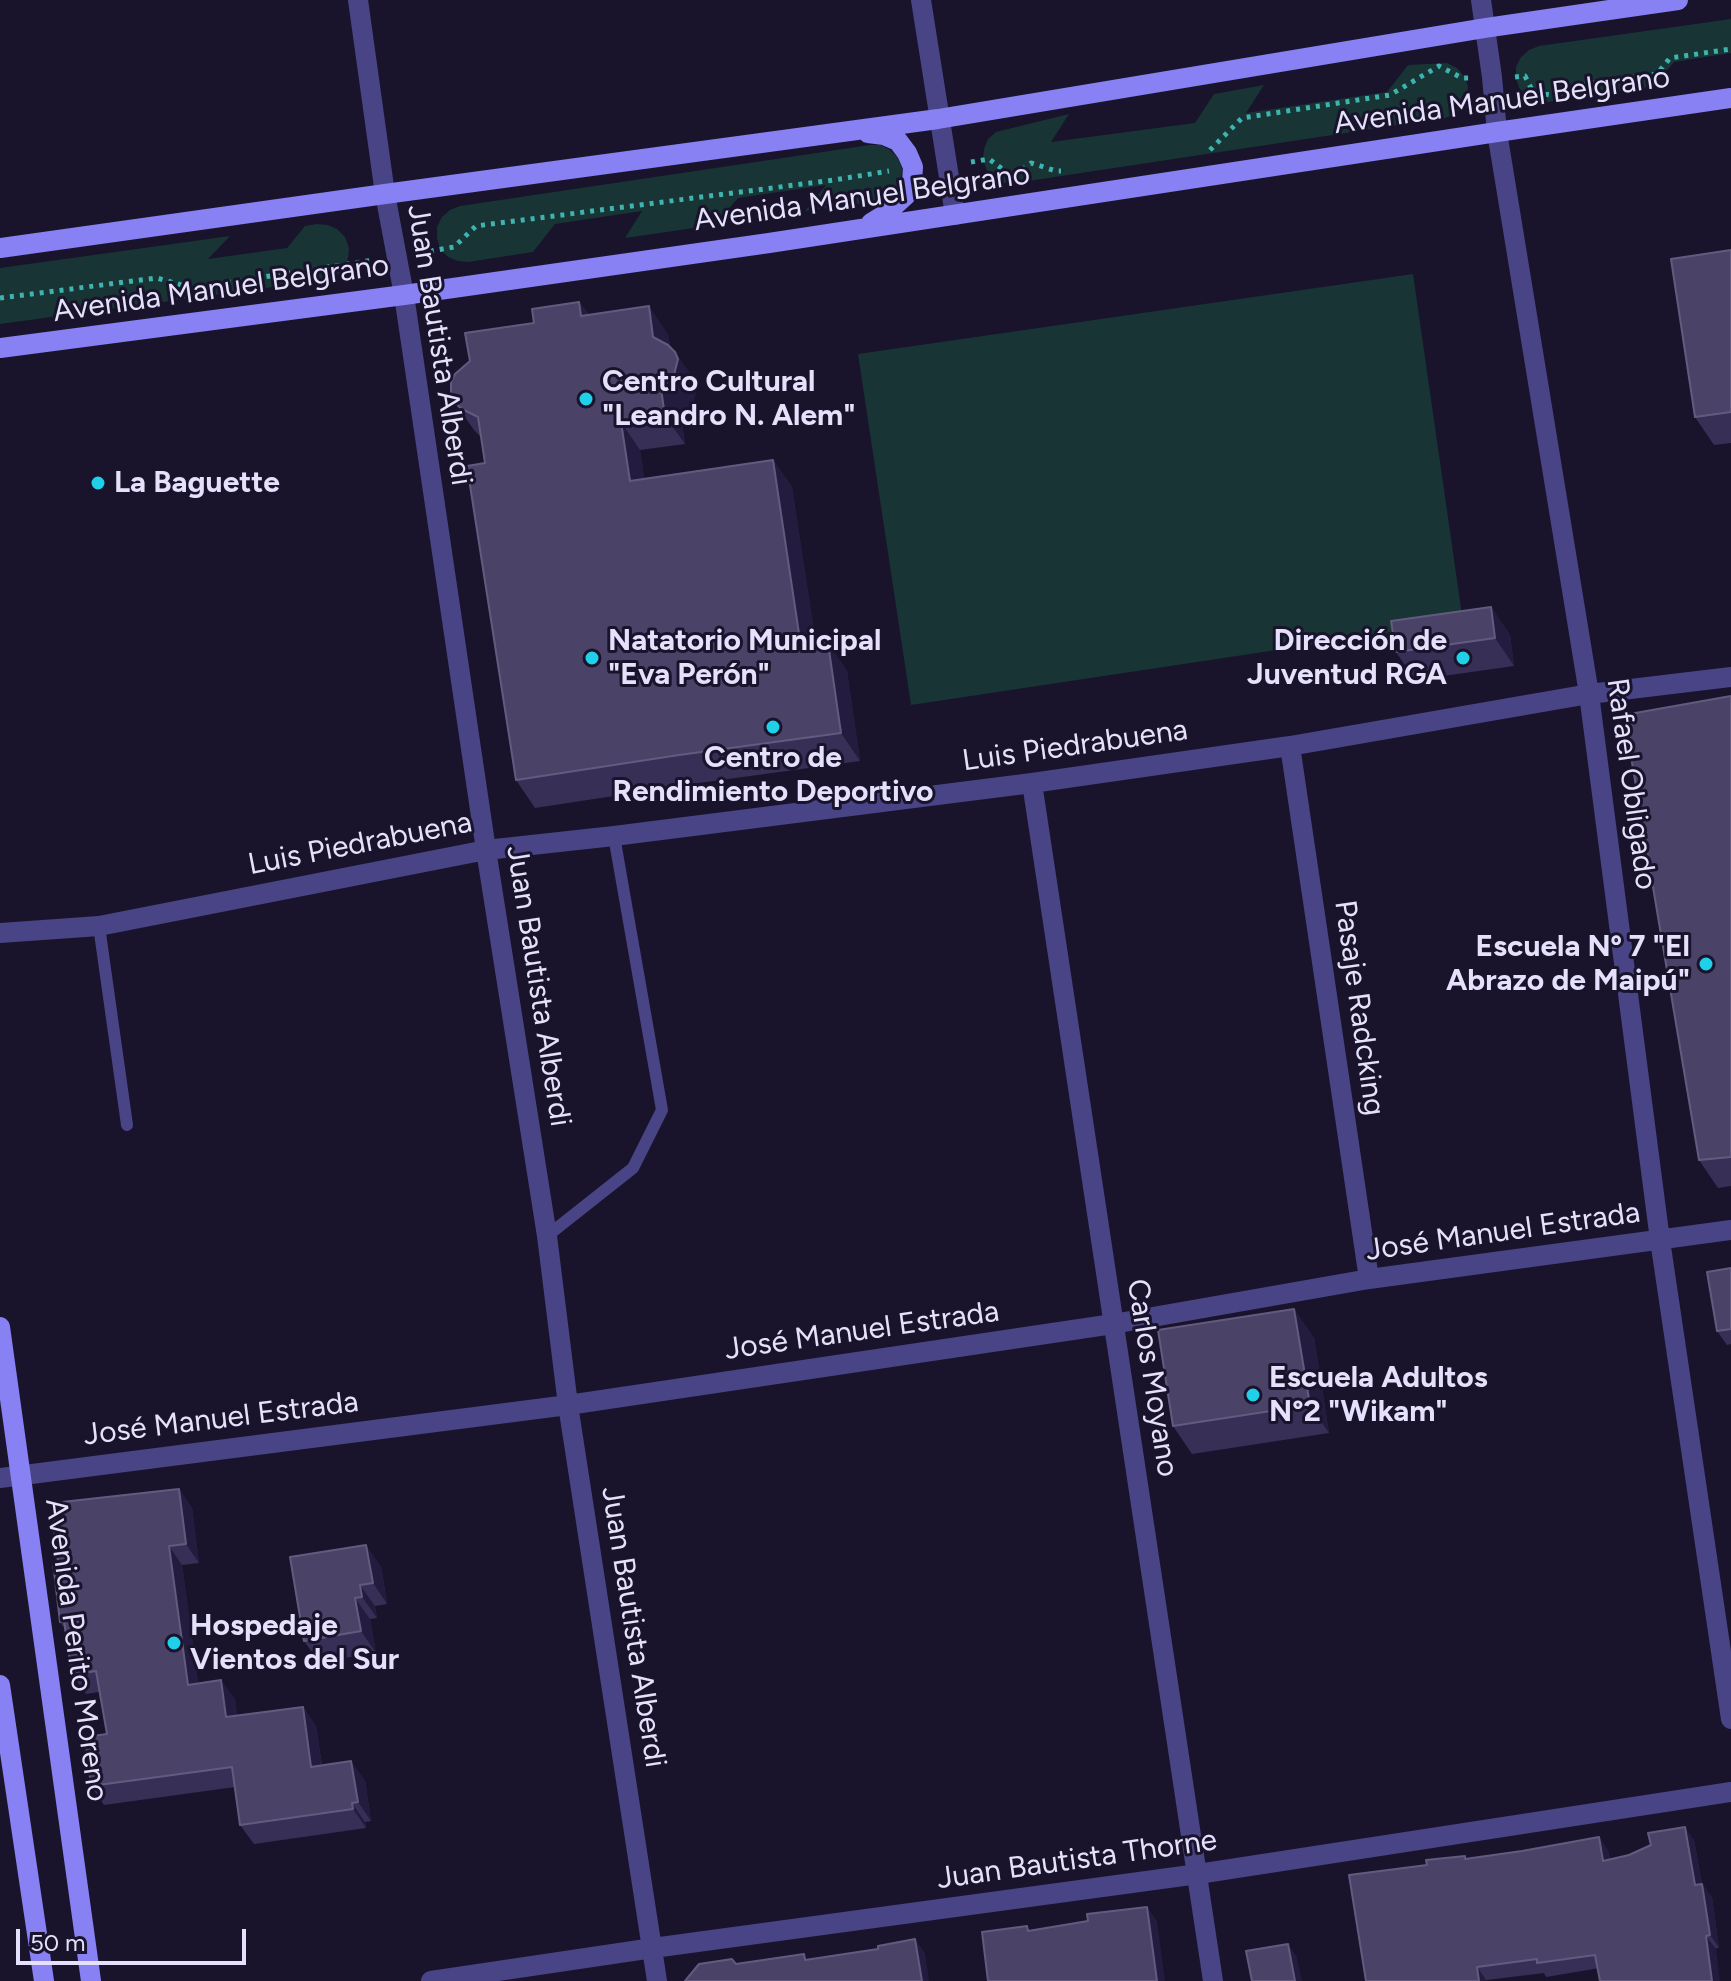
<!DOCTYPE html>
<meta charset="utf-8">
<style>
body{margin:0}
#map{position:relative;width:1731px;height:1981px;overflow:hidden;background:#19142b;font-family:Figtree,sans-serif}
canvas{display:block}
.scale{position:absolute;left:16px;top:1929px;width:230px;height:36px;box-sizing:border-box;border:4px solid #e5e1fc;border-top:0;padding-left:10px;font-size:24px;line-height:28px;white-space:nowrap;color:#e5e1fc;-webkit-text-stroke:6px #19142b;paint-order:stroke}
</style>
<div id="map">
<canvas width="1731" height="1981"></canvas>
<div class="scale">50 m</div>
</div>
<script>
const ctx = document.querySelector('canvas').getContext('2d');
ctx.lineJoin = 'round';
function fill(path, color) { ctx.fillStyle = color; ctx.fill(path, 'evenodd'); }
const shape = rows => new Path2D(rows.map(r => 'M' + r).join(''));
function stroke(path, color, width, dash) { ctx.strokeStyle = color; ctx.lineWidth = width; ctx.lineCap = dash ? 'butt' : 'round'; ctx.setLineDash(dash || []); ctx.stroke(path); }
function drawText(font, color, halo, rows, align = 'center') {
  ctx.font = font + ' Figtree,sans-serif'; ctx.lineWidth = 6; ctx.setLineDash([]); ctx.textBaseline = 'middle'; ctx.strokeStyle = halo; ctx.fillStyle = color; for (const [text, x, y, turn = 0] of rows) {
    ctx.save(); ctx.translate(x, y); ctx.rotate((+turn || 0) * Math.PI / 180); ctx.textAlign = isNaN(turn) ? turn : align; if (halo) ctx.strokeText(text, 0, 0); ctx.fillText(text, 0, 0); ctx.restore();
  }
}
fill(shape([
 [1731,19,1731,53,1674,62,1654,86,1548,102,1537,101,1527,96,1519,88,1516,78,1516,67,1521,57,1529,50,1539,46],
 [1447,63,1457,68,1464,76,1468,86,1467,97,1463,107,1455,114,1445,118,1015,183,1004,183,994,178,987,171,983,160,984,149,988,139,996,132,1069,114,1051,142,1195,123,1214,94,1264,85,1246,113,1387,92,1408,65],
 [870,145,880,145,890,150,898,158,902,169,901,179,896,189,889,197,878,201,805,211,826,185,738,198,715,225,625,238,642,211,555,224,533,252,468,262,458,261,448,257,440,249,437,238,437,227,442,217,450,210,460,206],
 [317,224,328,225,337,229,345,237,349,248,348,258,344,269,336,276,325,280,0,324,0,268,230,236,208,259,287,248,305,226],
 [1413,274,1463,622,911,705,858,354]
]), '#183434');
stroke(shape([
 [1515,77,1525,76,1533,92,1550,95,1566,87,1657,74,1670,58,1731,49],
 [1210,150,1242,118,1390,95,1439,66,1462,78,1469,78],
 [971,162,989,159,1013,177,1031,163,1056,171,1061,171],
 [420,253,454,247,476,226,834,180,889,171],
 [0,298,157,278,192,288,374,260]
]), '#3eb3af', 5, [4, 6]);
stroke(shape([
 [99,926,127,1125],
 [547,1236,633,1168,662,1110,614,836]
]), '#484485', 12);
stroke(shape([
 [358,0,385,194,404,295,486,850,547,1236,568,1405,657,1981],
 [921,0,955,215],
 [1481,0,1492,77,1497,132,1589,694,1660,1240,1731,1719],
 [1290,746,1369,1279],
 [1032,783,1213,1981],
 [0,933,99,926,486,850,614,836,1032,783,1290,746,1589,694,1731,677],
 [0,1478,568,1405,1113,1324,1369,1279,1731,1230],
 [431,1981,653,1948,1198,1874,1731,1792]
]), '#484485', 20);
stroke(shape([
 [868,133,884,135,898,141,907,153,913,167,912,182,906,195,884,215,871,223],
 [0,248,385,194,938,119,1485,28,1678,0],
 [0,348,404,295,769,243,1497,132,1731,98],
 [0,1327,91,1981],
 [0,1685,44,1981]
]), '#8781f3', 20);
fill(shape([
 [1731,250,1731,443,1714,445,1695,417],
 [579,302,589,315,668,334,670,346,694,379,697,387,693,403,681,417,685,444,640,450,644,478,773,460,792,487,816,645,828,643,847,671,860,761,699,783,535,808,516,780,485,463,481,437,474,430,454,402,534,323],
 [1491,607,1510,635,1514,666,1415,680,1396,652],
 [1731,696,1731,1186,1718,1188,1699,1160],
 [1731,1268,1731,1344,1727,1345,1717,1331],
 [1314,1337,1329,1433,1192,1454,1173,1426],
 [179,1489,192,1508,199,1563,182,1565,198,1683,235,1699,237,1716,303,1707,316,1726,322,1765,365,1780,371,1821,365,1822,366,1828,254,1844,240,1825,235,1787,104,1805,91,1786,107,1734,99,1692,86,1694,72,1675,65,1629,60,1622,58,1562],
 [290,1557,381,1566,387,1604,375,1606,377,1618,370,1619,376,1653,319,1662,304,1641],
 [1599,1837,1608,1851,1610,1859,1694,1840,1702,1884,1712,1897,1719,1948,1546,1977,1544,1973,1487,1980,1366,1981,1427,1865,1465,1856,1467,1859,1522,1851]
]), '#382f56');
fill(shape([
 [579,302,599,330,581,316],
 [649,306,668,334,673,364,653,337],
 [675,352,694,379,697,387,693,403,681,417,685,444,665,416,661,389],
 [621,422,640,450,649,508,630,481],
 [773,460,792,487,821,675,801,647],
 [1491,607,1510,635,1514,666,1495,638],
 [828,643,847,671,860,761,841,733],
 [1294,1309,1314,1337,1329,1433,1310,1405],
 [179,1489,192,1508,199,1563,186,1544],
 [366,1545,381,1566,387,1604,373,1583],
 [169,1546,182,1565,201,1704,188,1685],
 [360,1585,375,1606,377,1618,362,1597],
 [355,1598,370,1619,376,1653,361,1631],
 [221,1680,235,1699,240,1736,226,1717],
 [303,1707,316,1726,325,1786,311,1767],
 [351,1761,365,1780,371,1821,358,1802],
 [352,1803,365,1822,366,1828,353,1809],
 [1685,1827,1694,1840,1702,1885,1702,1884,1712,1897,1719,1948,1710,1935,1695,1885],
 [1599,1837,1608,1851,1612,1874,1603,1861],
 [1147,1907,1157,1921,1165,1981,1157,1981],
 [1706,1936,1716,1949,1720,1981,1712,1981],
 [915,1939,925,1953,929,1981,922,1981],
 [1288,1944,1297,1957,1302,1981,1295,1981],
 [1477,1967,1487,1981,1479,1981]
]), '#241c3e');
const building = shape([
 [1731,250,1731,412,1695,417,1671,259,1731,250],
 [579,302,581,316,649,306,653,337,668,345,675,352,678,359,674,375,661,389,665,416,621,422,630,481,773,460,801,647,828,643,841,733,679,755,516,780,467,466,485,463,478,417,462,409,454,402,451,392,451,382,455,374,470,361,465,333,534,323,532,309,579,302],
 [1491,607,1495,638,1396,652,1391,621,1491,607],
 [1731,696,1731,1157,1699,1160,1624,715,1731,696],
 [1731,1268,1731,1329,1717,1331,1707,1272,1731,1268],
 [1294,1309,1310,1405,1173,1426,1158,1330,1294,1309],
 [179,1489,186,1544,169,1546,188,1685,221,1680,226,1717,303,1707,311,1767,351,1761,358,1802,352,1803,353,1809,240,1825,232,1767,91,1786,85,1737,107,1734,96,1671,72,1675,64,1621,60,1622,53,1563,58,1562,52,1514,62,1502,179,1489],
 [366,1545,373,1583,360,1585,362,1597,355,1598,361,1631,304,1641,290,1557,366,1545],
 [1685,1827,1695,1885,1702,1884,1710,1935,1706,1936,1712,1981,1600,1981,1595,1955,1537,1963,1537,1959,1477,1967,1479,1981,1366,1981,1349,1875,1427,1865,1426,1860,1465,1856,1465,1859,1522,1851,1599,1837,1603,1861,1629,1855,1651,1845,1648,1833,1685,1827],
 [1147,1907,1157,1981,988,1981,982,1932,1027,1926,1028,1931,1088,1921,1087,1914,1147,1907],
 [915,1939,922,1981,685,1981,699,1964,732,1959,736,1964,804,1954,805,1960,878,1949,878,1946,915,1939],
 [1288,1944,1295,1981,1252,1981,1246,1951,1288,1944]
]);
fill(building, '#4b4268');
stroke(building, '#635b7f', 2);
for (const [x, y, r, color] of [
 [586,399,8,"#20d0e9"],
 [98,483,8,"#20d0e9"],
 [592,658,8,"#20d0e9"],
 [1463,658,8,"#20d0e9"],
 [773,727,8,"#20d0e9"],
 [1706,964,8,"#20d0e9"],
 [1253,1395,8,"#20d0e9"],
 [174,1643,8,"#20d0e9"]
]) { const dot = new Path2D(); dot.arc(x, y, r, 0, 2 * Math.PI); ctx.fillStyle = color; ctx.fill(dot); stroke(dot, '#19142b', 3); }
drawText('30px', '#e5e1fc', '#19142b', [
 ["Avenida Manuel Belgrano",1502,101,-8],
 ["Avenida Manuel Belgrano",862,198,-8],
 ["Avenida Manuel Belgrano",221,289,-8],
 ["Juan Bautista Alberdi",439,345,81],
 ["Luis Piedrabuena",1075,746,-8],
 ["Rafael Obligado",1631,784,82],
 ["Luis Piedrabuena",360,844,-11],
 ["Juan Bautista Alberdi",538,986,81],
 ["Pasaje Radcking",1359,1008,82],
 ["José Manuel Estrada",1503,1232,-8],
 ["José Manuel Estrada",862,1331,-8],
 ["Carlos Moyano",1152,1378,81],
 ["José Manuel Estrada",221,1419,-7],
 ["Juan Bautista Alberdi",633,1627,81],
 ["Avenida Perito Moreno",76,1650,82],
 ["Juan Bautista Thorne",1077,1860,-8]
]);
drawText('bold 30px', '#e5e1fc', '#19142b', [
 ["Centro Cultural",602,382],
 ["\"Leandro N. Alem\"",602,416],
 ["La Baguette",114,483],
 ["Natatorio Municipal",608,641],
 ["\"Eva Perón\"",608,675],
 ["Dirección de",1447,641,"right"],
 ["Juventud RGA",1447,675,"right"],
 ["Centro de",773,758,"center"],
 ["Rendimiento Deportivo",773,792,"center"],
 ["Escuela Nº 7 \"El",1690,947,"right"],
 ["Abrazo de Maipú\"",1690,981,"right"],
 ["Escuela Adultos",1269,1378],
 ["N°2 \"Wikam\"",1269,1412],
 ["Hospedaje",190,1626],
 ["Vientos del Sur",190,1660]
], 'left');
</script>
